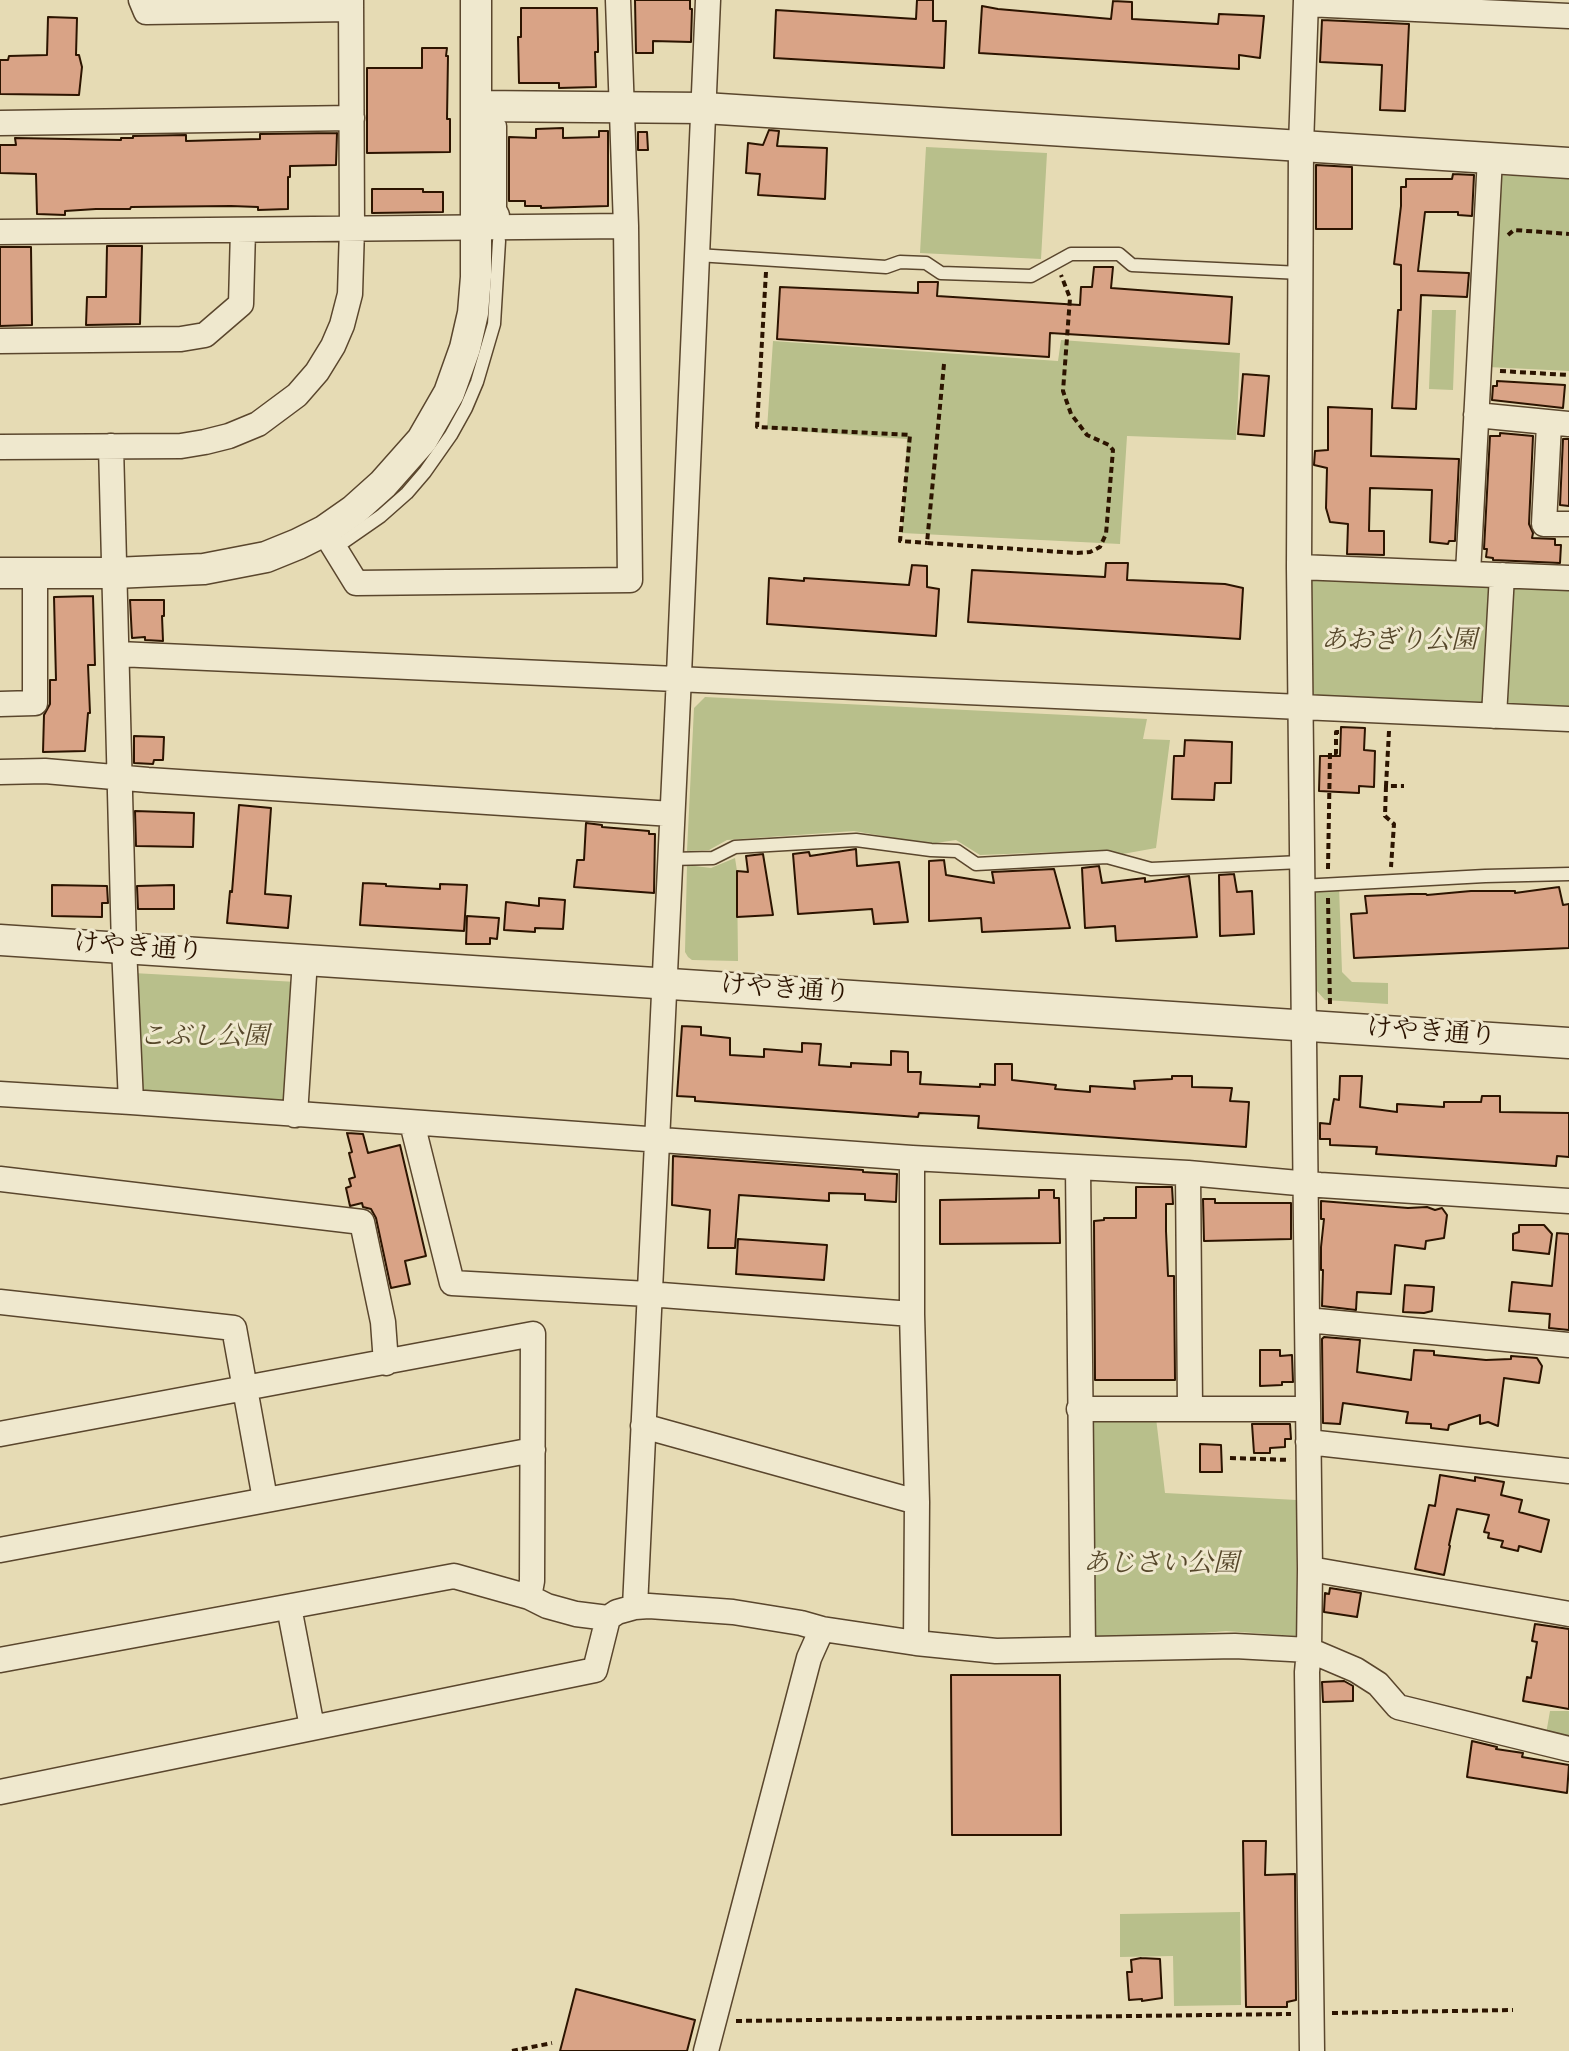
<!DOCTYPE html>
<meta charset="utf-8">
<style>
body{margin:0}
canvas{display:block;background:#e6dbb4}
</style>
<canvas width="1569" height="2051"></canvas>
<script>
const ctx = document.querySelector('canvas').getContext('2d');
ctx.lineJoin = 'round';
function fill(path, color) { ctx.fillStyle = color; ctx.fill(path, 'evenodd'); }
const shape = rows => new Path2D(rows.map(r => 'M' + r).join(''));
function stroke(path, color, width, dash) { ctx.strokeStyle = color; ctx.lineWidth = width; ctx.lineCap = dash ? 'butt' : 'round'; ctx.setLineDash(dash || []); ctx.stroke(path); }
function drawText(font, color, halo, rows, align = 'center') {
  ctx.font = font + ' "IM FELL Double Pica","Noto Serif JP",serif'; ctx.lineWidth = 6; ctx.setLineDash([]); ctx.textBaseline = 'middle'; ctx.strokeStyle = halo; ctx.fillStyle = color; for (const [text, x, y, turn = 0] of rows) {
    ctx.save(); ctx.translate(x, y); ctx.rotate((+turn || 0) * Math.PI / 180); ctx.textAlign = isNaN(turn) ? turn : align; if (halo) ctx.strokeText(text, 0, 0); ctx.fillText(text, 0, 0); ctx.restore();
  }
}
fill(shape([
 [926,147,1047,153,1041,259,920,253],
 [1496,175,1569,179,1569,371,1488,367],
 [1432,310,1456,310,1453,390,1429,389],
 [1061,340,1240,353,1236,440,1127,436,1120,544,902,533,907,439,767,429,773,341,1058,361],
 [1314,578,1486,584,1490,589,1484,705,1312,699,1306,586],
 [1513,586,1569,586,1569,710,1508,706,1505,703],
 [705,697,1147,719,1143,739,1170,740,1156,848,1117,855,1109,850,980,855,956,840,929,844,854,831,727,840,709,850,687,851,694,708],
 [735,858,737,871,738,961,692,960,688,957,685,952,687,865,711,868],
 [1339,886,1342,972,1352,982,1388,983,1388,1004,1325,1000,1316,990,1313,887],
 [133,973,297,982,285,1098,274,1105,148,1093,139,1085],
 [1086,1418,1156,1418,1165,1493,1297,1500,1296,1636,1226,1631,1090,1643],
 [1550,1711,1569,1711,1569,1740,1546,1734],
 [1240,1912,1241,2005,1174,2006,1173,1956,1120,1957,1120,1914]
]), '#b8bf8b');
const building = shape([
 [635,0,690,0,690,9,692,9,691,42,653,41,653,53,636,53,635,0],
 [917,0,933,0,933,21,946,21,944,68,774,58,776,10,916,19,917,0],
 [1113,1,1132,2,1132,19,1218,24,1219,14,1264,16,1260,58,1239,55,1239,69,979,53,982,6,998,9,1111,19,1113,1],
 [521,8,597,8,598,44,598,52,595,52,596,87,559,88,559,83,519,83,518,37,521,37,521,8],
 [48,17,77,18,76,55,79,55,82,67,79,95,0,94,0,60,8,60,9,56,47,55,48,17],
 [1322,20,1409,24,1405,111,1380,110,1382,65,1320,62,1322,20],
 [422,48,447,48,446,56,448,56,447,119,450,119,450,152,367,153,367,68,422,68,422,48],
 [563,128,563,138,599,137,599,131,608,131,608,206,541,208,541,206,525,206,525,201,509,201,509,137,536,138,536,129,563,128],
 [769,130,779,131,777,146,827,148,825,199,758,195,760,174,746,173,748,143,763,145,769,130],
 [638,132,647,132,648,150,638,150,638,132],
 [337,133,336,165,290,166,290,177,288,177,288,209,258,210,258,207,231,206,131,207,130,209,96,209,65,211,65,215,37,214,36,174,0,173,0,145,16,145,15,138,121,140,121,138,133,138,133,136,186,135,186,141,260,139,260,134,337,133],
 [1316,165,1352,167,1352,229,1316,229,1316,165],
 [1453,174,1474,175,1472,216,1458,215,1458,212,1425,212,1418,271,1469,273,1467,297,1421,295,1416,409,1392,408,1398,310,1401,310,1401,265,1394,264,1401,206,1401,187,1406,187,1406,179,1452,179,1453,174],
 [372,189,423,189,423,192,443,192,443,212,372,213,372,189],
 [107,246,142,246,140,324,86,325,87,297,106,297,107,246],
 [0,247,31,247,32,325,0,326,0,247],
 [1094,267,1113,267,1111,288,1232,297,1229,344,1050,333,1049,357,777,339,780,287,918,293,918,282,938,282,937,296,1080,305,1081,287,1092,287,1094,267],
 [1243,374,1269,376,1264,436,1238,434,1243,374],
 [1497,381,1565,385,1563,408,1492,400,1493,386,1497,386,1497,381],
 [1328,407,1372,409,1371,456,1459,459,1455,541,1449,541,1448,544,1430,542,1432,490,1370,488,1369,531,1384,531,1384,555,1347,554,1348,524,1330,522,1326,508,1327,468,1314,465,1315,451,1328,450,1328,407],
 [1500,433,1533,436,1529,524,1533,533,1532,538,1555,539,1555,545,1561,545,1560,563,1493,560,1493,558,1486,557,1487,549,1484,549,1490,436,1500,436,1500,433],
 [1563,439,1569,439,1569,506,1560,505,1563,439],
 [1106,563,1128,563,1127,580,1225,584,1243,588,1240,639,968,622,972,570,1105,577,1106,563],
 [912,565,927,566,927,587,939,589,936,636,767,624,769,578,804,581,804,578,909,585,912,565],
 [93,596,95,665,88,665,90,713,88,713,85,751,43,752,44,715,50,704,50,680,56,680,54,597,93,596],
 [130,600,164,600,164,616,162,616,163,641,145,640,145,637,132,638,130,600],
 [1341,727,1365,728,1364,750,1375,751,1374,787,1359,786,1359,793,1319,791,1320,756,1340,756,1341,727],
 [134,736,164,737,163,760,154,760,153,764,134,763,134,736],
 [1185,740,1232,742,1231,783,1215,783,1214,800,1172,799,1174,756,1184,756,1185,740],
 [239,805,271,808,265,894,291,896,288,928,227,923,230,891,232,892,239,805],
 [135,811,194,813,193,847,136,846,135,811],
 [586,823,602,825,602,827,649,831,649,834,655,834,654,893,574,887,577,860,584,860,586,823],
 [856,849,857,866,899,862,908,922,874,924,872,909,798,914,793,854,809,852,810,856,856,849],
 [763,854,773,915,737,917,737,871,748,872,746,856,763,854],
 [944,860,946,875,994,883,992,872,1054,869,1070,928,982,932,981,918,929,921,929,861,944,860],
 [1099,866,1102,883,1145,878,1145,882,1189,876,1197,937,1116,941,1115,926,1085,928,1082,868,1099,866],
 [1234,874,1237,892,1252,891,1254,934,1220,936,1219,875,1234,874],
 [363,883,386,884,386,886,440,889,440,884,467,885,464,931,360,925,363,883],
 [52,885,107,886,108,903,102,903,102,917,52,916,52,885],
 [174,885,174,909,138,909,137,886,174,885],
 [1559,887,1563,905,1569,904,1569,948,1354,958,1351,914,1367,913,1365,896,1411,894,1426,894,1427,895,1471,891,1515,891,1515,893,1559,887],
 [539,898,565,900,563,929,535,928,535,932,504,930,506,902,539,906,539,898],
 [467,916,499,918,497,939,490,938,490,944,466,944,467,916],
 [682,1026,701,1027,701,1035,730,1038,730,1055,764,1057,764,1049,802,1052,802,1043,821,1044,819,1065,851,1067,851,1063,891,1065,891,1051,908,1052,908,1072,921,1072,920,1084,980,1087,980,1084,995,1085,995,1064,1012,1064,1012,1080,1056,1085,1055,1089,1090,1092,1090,1086,1135,1089,1134,1081,1172,1079,1172,1076,1192,1076,1192,1087,1232,1088,1230,1101,1249,1102,1246,1147,978,1128,979,1116,919,1113,918,1117,695,1101,695,1097,677,1096,682,1026],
 [1340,1076,1362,1076,1360,1107,1397,1112,1397,1104,1444,1107,1444,1102,1481,1102,1482,1096,1500,1096,1500,1112,1569,1113,1569,1157,1557,1156,1556,1166,1376,1154,1377,1147,1330,1145,1330,1139,1320,1139,1320,1123,1330,1124,1333,1104,1334,1099,1339,1100,1340,1076],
 [347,1133,363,1134,368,1153,400,1145,426,1256,405,1261,410,1284,391,1288,376,1218,371,1209,363,1207,362,1203,350,1206,346,1188,351,1186,349,1179,355,1177,349,1153,352,1152,347,1133],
 [673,1156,863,1170,863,1172,897,1174,896,1202,865,1200,865,1194,829,1193,829,1201,739,1195,735,1248,708,1248,710,1210,672,1205,673,1156],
 [1136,1187,1172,1187,1173,1204,1166,1204,1166,1231,1168,1276,1174,1276,1175,1380,1095,1380,1094,1221,1104,1220,1104,1218,1136,1218,1136,1187],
 [1039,1190,1054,1190,1054,1198,1059,1198,1060,1243,940,1244,940,1200,1039,1198,1039,1190],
 [1203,1199,1215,1199,1215,1203,1291,1203,1291,1239,1204,1241,1203,1199],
 [1321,1201,1408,1208,1427,1207,1435,1210,1442,1208,1447,1215,1444,1238,1426,1241,1425,1249,1395,1245,1391,1294,1357,1292,1356,1310,1322,1306,1323,1270,1321,1270,1321,1247,1324,1219,1321,1219,1321,1201],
 [1519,1225,1544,1225,1552,1234,1549,1254,1513,1250,1513,1234,1519,1232,1519,1225],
 [1557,1233,1569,1234,1569,1330,1549,1328,1550,1314,1509,1311,1512,1282,1552,1286,1557,1233],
 [738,1239,827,1245,824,1280,736,1274,738,1239],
 [1405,1285,1434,1287,1432,1311,1424,1313,1403,1312,1405,1285],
 [1324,1337,1360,1340,1357,1372,1411,1380,1414,1350,1434,1351,1434,1355,1486,1360,1511,1359,1511,1356,1537,1358,1542,1366,1539,1383,1504,1378,1498,1426,1488,1422,1480,1424,1480,1415,1449,1425,1448,1430,1431,1428,1431,1424,1406,1423,1408,1412,1343,1403,1340,1424,1323,1423,1322,1339,1324,1337],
 [1260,1350,1280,1350,1280,1356,1292,1355,1293,1382,1282,1382,1282,1385,1260,1386,1260,1350],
 [1252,1424,1290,1424,1291,1439,1285,1439,1285,1447,1270,1448,1270,1453,1254,1453,1252,1424],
 [1200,1444,1221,1445,1222,1472,1200,1472,1200,1444],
 [1440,1475,1475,1481,1475,1477,1504,1482,1501,1495,1522,1500,1519,1512,1549,1520,1541,1552,1519,1546,1518,1551,1501,1547,1503,1541,1488,1538,1489,1533,1484,1532,1489,1515,1457,1509,1449,1545,1450,1546,1444,1575,1415,1569,1429,1505,1435,1506,1440,1475],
 [1330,1588,1361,1593,1357,1617,1324,1612,1325,1593,1329,1594,1330,1588],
 [1535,1624,1569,1629,1569,1709,1523,1701,1527,1677,1531,1678,1537,1642,1532,1641,1535,1624],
 [951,1675,1060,1675,1061,1835,952,1835,951,1675],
 [1344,1681,1353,1686,1353,1701,1323,1702,1322,1682,1344,1681],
 [1472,1741,1497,1747,1496,1749,1523,1753,1522,1757,1569,1765,1567,1793,1467,1777,1472,1741],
 [1243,1841,1266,1841,1265,1875,1295,1874,1296,2000,1287,2002,1287,2007,1246,2007,1243,1841],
 [1141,1958,1160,1959,1162,1998,1142,2001,1142,1999,1129,2000,1127,1972,1132,1972,1131,1960,1141,1958],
 [576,1989,695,2020,687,2051,560,2051,576,1989]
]);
fill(building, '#d9a386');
stroke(building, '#2c1400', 2);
const service = shape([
 [697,255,886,267,900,262,926,263,941,273,1031,276,1071,254,1119,254,1132,265,1301,273],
 [345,541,381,516,407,493,425,472,451,435,466,408,477,382,494,324,499,241],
 [670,859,713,858,735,847,856,840,931,850,957,851,976,864,1107,857,1151,869,1301,862],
 [1301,886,1485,876,1569,874]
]);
const pedestrian = shape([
 [497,126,497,209,500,215]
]);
const minor = shape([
 [141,0,146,12,351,9],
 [1306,0,1301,146,1299,567,1307,1320,1569,1345],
 [1306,4,1569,16],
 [0,123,352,118],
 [0,232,626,226],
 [0,341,181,339,205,335,241,304,243,230],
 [1476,415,1569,424],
 [1549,424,1544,524,1569,524],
 [111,446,124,947,131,1102],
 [0,447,181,446,205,442,229,436,258,424,297,395,317,372,333,346,342,325,350,294,352,228,351,0],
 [324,531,356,583,630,580,626,226,618,0],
 [1299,567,1569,578],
 [1468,573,1490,158],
 [118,654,1569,719],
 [0,704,35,703,35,573],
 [1494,716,1502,575],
 [0,772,45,771,148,780,672,814],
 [0,1094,131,1102,912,1158,1188,1173,1320,1185,1569,1201],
 [295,1115,305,960],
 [412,1123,452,1283,648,1294,912,1314],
 [912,1158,912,1314,917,1502,916,1643],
 [1078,1167,1083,1649],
 [1188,1173,1190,1409],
 [0,1179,362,1222,383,1322,386,1363],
 [0,1302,234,1328,265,1499],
 [1307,1320,1310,1569,1309,1650,1307,1672,1312,2051],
 [1079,1409,1307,1409],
 [643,1426,917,1502],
 [0,1434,533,1334,532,1581,529,1597],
 [1308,1442,1569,1471],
 [0,1550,533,1450],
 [1310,1569,1569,1614],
 [289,1607,312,1727],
 [635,1607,678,698,708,0],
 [0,1660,454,1576,529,1597,547,1606,576,1614,608,1618],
 [0,1792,595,1670,608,1618,617,1612,635,1607,649,1606,733,1612,801,1623,822,1629,916,1643,996,1651,1235,1646,1309,1650,1356,1670,1378,1684,1398,1707,1569,1749],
 [706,2051,809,1658,822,1629]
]);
const tertiary = shape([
 [476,106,704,108,1569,163],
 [0,573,114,573,204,569,266,557,298,544,324,531,354,510,383,484,422,440,449,393,465,348,473,313,476,277,476,0],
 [0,940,1569,1043]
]);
stroke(service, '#5a462d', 15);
stroke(pedestrian, '#5a462d', 21);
stroke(minor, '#5a462d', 27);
stroke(tertiary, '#5a462d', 33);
stroke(shape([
 [1508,235,1514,230,1569,234],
 [766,272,757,427,910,435,900,541,927,543],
 [944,364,927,543,1077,553,1090,552,1100,547,1106,534,1113,450,1109,445,1087,435,1071,414,1063,391,1070,298,1061,275],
 [1500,371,1569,375],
 [1389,731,1386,786,1404,786],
 [1386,786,1385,816,1394,824,1391,867],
 [1328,869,1330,753,1336,753,1336,732,1340,732],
 [1328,898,1330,1005],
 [1230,1458,1290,1460],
 [1332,2013,1513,2010],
 [736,2021,1291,2014],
 [512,2051,552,2043]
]), '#2c1400', 4, [6, 4]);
stroke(service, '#efe8ce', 12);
stroke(pedestrian, '#efe8ce', 18);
stroke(minor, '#efe8ce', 24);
stroke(tertiary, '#efe8ce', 30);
drawText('italic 26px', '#56472a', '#efe8ce', [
 ["あおぎり公園",1399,642],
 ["こぶし公園",204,1038],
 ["あじさい公園",1161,1565]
]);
drawText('26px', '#2c1400', '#efe8ce', [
 ["けやき通り",138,949,4],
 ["けやき通り",785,991,4],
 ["けやき通り",1431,1034,4]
]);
</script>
